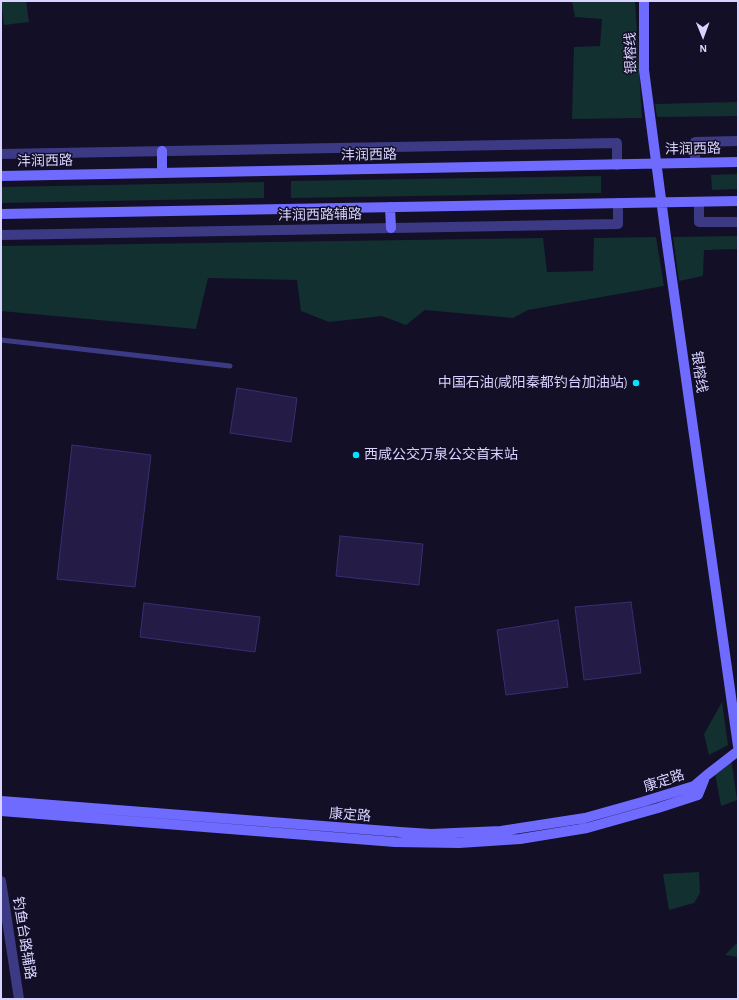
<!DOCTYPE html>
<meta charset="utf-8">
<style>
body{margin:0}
#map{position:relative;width:739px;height:1000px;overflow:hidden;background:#130f26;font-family:"Alegreya Sans",sans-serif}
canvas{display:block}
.frame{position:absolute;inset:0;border:2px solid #d9d4ff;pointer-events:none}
.north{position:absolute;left:683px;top:16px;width:40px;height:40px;-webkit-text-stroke:3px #130f26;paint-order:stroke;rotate:179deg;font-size:11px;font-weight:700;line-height:16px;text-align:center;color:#d9d4ff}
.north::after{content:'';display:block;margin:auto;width:14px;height:18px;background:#d9d4ff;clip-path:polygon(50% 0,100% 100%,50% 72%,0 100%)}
</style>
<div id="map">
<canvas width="739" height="1000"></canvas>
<div class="frame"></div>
<div class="north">N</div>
</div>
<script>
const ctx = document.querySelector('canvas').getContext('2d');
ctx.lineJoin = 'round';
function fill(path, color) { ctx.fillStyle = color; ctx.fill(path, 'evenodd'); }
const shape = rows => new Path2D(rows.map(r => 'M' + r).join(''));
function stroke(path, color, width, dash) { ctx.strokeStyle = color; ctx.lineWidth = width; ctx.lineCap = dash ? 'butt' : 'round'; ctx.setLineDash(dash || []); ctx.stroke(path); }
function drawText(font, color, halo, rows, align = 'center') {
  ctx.font = font + ' "Alegreya Sans","Noto Sans SC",sans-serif'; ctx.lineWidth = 3; ctx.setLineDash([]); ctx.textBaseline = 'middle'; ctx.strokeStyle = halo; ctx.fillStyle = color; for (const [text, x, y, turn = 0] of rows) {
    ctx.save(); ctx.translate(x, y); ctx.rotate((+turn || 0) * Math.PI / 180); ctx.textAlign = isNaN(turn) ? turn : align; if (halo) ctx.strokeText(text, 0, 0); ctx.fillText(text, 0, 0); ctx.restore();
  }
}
fill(shape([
 [1,1,26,1,29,22,4,25],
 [572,1,635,1,642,118,572,119,574,47,600,46,602,19,575,17],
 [738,102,738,116,657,117,655,104],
 [738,174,738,189,712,190,711,175],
 [601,176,601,193,291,198,291,181],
 [264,182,264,198,1,203,1,187],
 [738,236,738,249,704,250,703,276,679,281,673,237],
 [656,237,664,286,528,310,513,318,425,310,406,325,382,316,329,322,301,311,297,280,208,278,196,329,1,311,1,246,543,238,547,272,593,271,594,238],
 [722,702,728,745,709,755,704,734],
 [731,758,737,800,721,806,714,768],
 [699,872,700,893,694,903,669,910,663,874],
 [738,942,738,957,725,955]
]), '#12302f');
const building = shape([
 [237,388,297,398,291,442,230,433,237,388],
 [72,445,151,455,135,587,57,579,72,445],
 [340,536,423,544,419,585,336,576,340,536],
 [631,602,641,673,584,680,575,607,631,602],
 [144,603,260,617,255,652,140,637,144,603],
 [558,620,568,687,506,695,497,630,558,620]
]);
fill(building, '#241b47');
stroke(building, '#3b2d73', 1);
stroke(shape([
 [1,340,230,366]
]), '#3d3a85', 5);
stroke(shape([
 [1,154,617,143,617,165],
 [695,163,695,142,738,141],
 [699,202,699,222,738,222],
 [1,235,618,224,618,203],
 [1,881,19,999]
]), '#3d3a85', 10);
stroke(shape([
 [644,1,644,70,666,237,738,746],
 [162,151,162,173],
 [1,176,738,162],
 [390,207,391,228],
 [1,214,738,201],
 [1,801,400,832,431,834,501,831,585,818,642,802,694,786,707,775,738,751],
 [1,811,395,842,459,843,520,839,587,828,658,808,698,795,704,780]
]), '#6f6bff', 10);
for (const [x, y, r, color] of [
 [636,383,4,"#00e5ff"],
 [356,455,4,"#00e5ff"]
]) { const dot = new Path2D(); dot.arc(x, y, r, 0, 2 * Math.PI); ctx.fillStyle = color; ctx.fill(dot); stroke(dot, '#130f26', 1.5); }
drawText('14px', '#d9d4ff', '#130f26', [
 ["银榕线",631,53,-91],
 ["沣润西路",693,149,-1],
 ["沣润西路",369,155,-1],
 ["沣润西路",45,161,-1],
 ["沣润西路辅路",320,215,-1],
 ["银榕线",699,372,82],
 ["康定路",664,781,-18],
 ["康定路",350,815,4],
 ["钓鱼台路辅路",24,938,81]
]);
drawText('14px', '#d9d4ff', '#130f26', [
 ["中国石油(咸阳秦都钓台加油站)",628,383],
 ["西咸公交万泉公交首末站",364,455,"left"]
], 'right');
</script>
